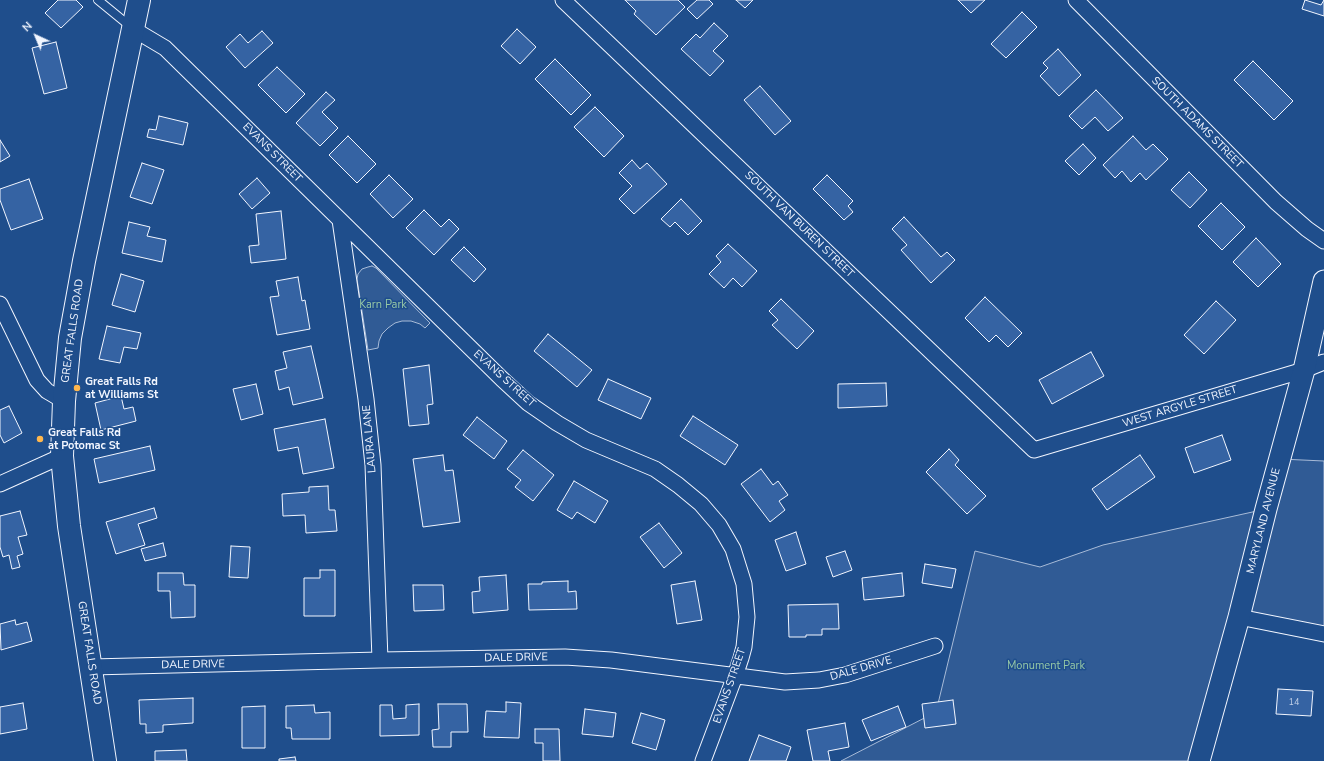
<!DOCTYPE html>
<style>
body{margin:0}
#map{position:relative;width:1324px;height:761px;overflow:hidden;background:#1f4e8c;font-family:"Nunito Sans",sans-serif}
canvas{display:block}
.north{position:absolute;left:16px;top:16px;width:40px;height:40px;-webkit-text-stroke:3px #1f4e8c;paint-order:stroke;rotate:316deg;font-size:11px;font-weight:700;line-height:16px;text-align:center;color:#f2f6ff}
.north::after{content:'';display:block;margin:auto;width:14px;height:18px;background:#f2f6ff;clip-path:polygon(50% 0,100% 100%,50% 72%,0 100%)}
</style>
<div id="map">
<canvas width="1324" height="761"></canvas>
<div class="north">N</div>
</div>
<script>
const ctx = document.querySelector('canvas').getContext('2d');
ctx.lineJoin = 'round';
function fill(path, color) { ctx.fillStyle = color; ctx.fill(path, 'evenodd'); }
const shape = rows => new Path2D(rows.map(r => 'M' + r).join(''));
function stroke(path, color, width, dash) { ctx.strokeStyle = color; ctx.lineWidth = width; ctx.lineCap = dash ? 'butt' : 'round'; ctx.setLineDash(dash || []); ctx.stroke(path); }
function drawText(font, color, halo, rows, align = 'center') {
  ctx.font = font + ' "Nunito Sans",sans-serif'; ctx.lineWidth = 3; ctx.setLineDash([]); ctx.textBaseline = 'middle'; ctx.strokeStyle = halo; ctx.fillStyle = color; for (const [text, x, y, turn = 0] of rows) {
    ctx.save(); ctx.translate(x, y); ctx.rotate((+turn || 0) * Math.PI / 180); ctx.textAlign = isNaN(turn) ? turn : align; if (halo) ctx.strokeText(text, 0, 0); ctx.fillText(text, 0, 0); ctx.restore();
  }
}
const built = shape([
 [372,266,376,268,430,323,425,328,420,324,411,321,402,321,395,323,388,328,382,334,379,341,378,348,368,350,357,279,358,274,362,269,368,267,372,266],
 [1280,459,1324,461,1324,634,1239,617,1199,761,841,761,936,712,975,551,1040,567,1103,545,1266,509,1280,459]
]);
fill(built, '#305b95');
stroke(built, '#a8bbd7', 1);
const building = shape([
 [58,0,76,0,83,7,61,28,45,13,58,0],
 [625,0,678,0,685,7,656,35,634,14,636,11,625,0],
 [697,0,709,0,713,4,697,19,687,9,697,0],
 [736,0,753,0,745,8,736,0],
 [958,0,985,0,971,13,958,0],
 [1305,0,1321,5,1324,0,1324,16,1302,9,1305,0],
 [1022,12,1037,27,1006,58,991,44,1022,12],
 [714,23,728,36,713,51,724,61,710,76,681,49,696,34,700,38,714,23],
 [517,29,536,47,520,64,501,46,517,29],
 [262,31,273,43,245,68,226,47,240,34,248,43,262,31],
 [56,42,67,88,44,94,32,48,56,42],
 [1058,49,1081,75,1059,96,1040,76,1048,68,1043,63,1058,49],
 [555,59,591,95,571,115,535,79,555,59],
 [1253,61,1293,101,1274,120,1234,80,1253,61],
 [277,67,305,94,286,113,258,85,277,67],
 [760,86,791,121,775,135,744,100,760,86],
 [1096,90,1123,118,1108,131,1095,117,1082,129,1069,116,1096,90],
 [326,92,335,100,322,112,338,128,320,146,296,123,326,92],
 [595,107,624,136,604,157,574,127,595,107],
 [159,116,188,123,183,145,147,137,149,129,156,130,159,116],
 [348,136,376,164,357,183,329,155,348,136],
 [1133,136,1146,150,1153,144,1168,159,1146,180,1140,173,1131,182,1122,171,1115,178,1103,165,1133,136],
 [0,140,10,156,0,162,0,140],
 [1083,144,1096,158,1079,175,1065,161,1083,144],
 [632,160,640,169,647,163,667,184,634,214,619,199,632,186,619,173,632,160],
 [142,163,164,170,152,204,130,197,142,163],
 [1189,172,1207,190,1190,208,1171,190,1189,172],
 [389,175,413,199,393,218,370,194,389,175],
 [827,175,853,201,848,206,853,212,844,220,813,189,827,175],
 [257,178,270,193,252,209,239,194,257,178],
 [29,179,43,219,11,230,0,200,0,189,29,179],
 [681,199,702,221,688,235,675,222,670,227,661,219,681,199],
 [1221,203,1245,227,1222,250,1198,226,1221,203],
 [424,210,441,227,449,219,459,229,434,255,406,228,424,210],
 [281,211,286,259,251,263,249,246,259,245,256,214,281,211],
 [904,217,941,257,947,252,955,260,931,283,901,250,907,245,892,229,904,217],
 [129,222,150,227,147,236,166,240,162,262,122,253,129,222],
 [1256,238,1281,264,1258,287,1233,262,1256,238],
 [728,244,757,271,742,287,733,278,724,288,709,274,721,262,716,256,728,244],
 [464,247,486,269,474,282,451,260,464,247],
 [121,274,144,281,135,312,112,305,121,274],
 [298,277,302,301,305,300,310,329,277,335,270,297,279,296,276,281,298,277],
 [985,297,1022,333,1008,347,996,335,989,342,965,318,985,297],
 [781,299,814,331,797,349,772,325,778,320,769,311,781,299],
 [1216,301,1236,320,1204,354,1184,335,1216,301],
 [107,326,141,333,137,349,124,347,120,363,99,359,107,326],
 [548,334,592,370,577,387,534,351,548,334],
 [311,346,323,398,293,405,289,387,279,390,275,371,287,368,283,352,311,346],
 [1091,352,1104,376,1052,404,1039,380,1091,352],
 [429,365,433,404,427,405,429,424,409,426,403,369,429,365],
 [608,379,651,398,641,419,598,400,608,379],
 [886,383,887,406,838,408,838,384,886,383],
 [256,384,263,414,241,420,233,389,256,384],
 [121,396,124,409,133,407,136,421,101,430,95,403,121,396],
 [9,406,22,433,4,443,0,435,0,410,9,406],
 [693,416,738,445,725,465,680,436,693,416],
 [477,417,507,441,494,459,463,435,477,417],
 [325,419,334,468,303,474,298,447,278,451,274,429,325,419],
 [1222,435,1231,460,1194,473,1185,448,1222,435],
 [150,446,155,470,99,483,94,459,150,446],
 [949,449,959,460,955,465,986,496,967,514,926,472,949,449],
 [523,450,554,475,533,501,515,487,521,480,507,469,523,450],
 [443,455,445,471,453,470,460,522,423,527,413,459,443,455],
 [1140,455,1155,477,1107,510,1092,489,1140,455],
 [761,469,773,485,778,481,788,495,779,501,785,510,770,522,741,484,761,469],
 [574,481,608,501,595,523,577,512,572,519,557,510,574,481],
 [328,486,329,510,335,510,337,531,306,533,305,515,283,516,282,494,309,492,309,487,328,486],
 [154,508,157,518,138,524,145,545,116,554,106,522,154,508],
 [20,511,27,535,18,537,23,554,17,556,20,567,12,569,9,555,3,557,0,547,0,516,20,511],
 [659,523,682,553,664,568,640,537,659,523],
 [796,532,806,564,786,571,775,540,796,532],
 [163,543,166,556,145,561,141,549,163,543],
 [231,546,250,547,248,578,229,577,231,546],
 [845,551,852,570,833,577,826,557,845,551],
 [925,564,956,569,952,588,922,583,925,564],
 [320,570,335,570,335,616,304,616,304,578,320,578,320,570],
 [158,573,183,573,184,585,195,585,195,617,171,618,170,591,158,591,158,573],
 [902,573,904,596,864,600,862,578,902,573],
 [506,575,508,610,473,613,472,592,480,591,479,577,506,575],
 [568,581,568,592,576,591,577,609,529,610,528,584,542,584,542,582,568,581],
 [695,581,702,620,677,624,671,585,695,581],
 [413,585,443,585,444,610,414,611,413,585],
 [838,604,839,629,822,629,822,635,806,635,806,637,789,637,788,605,838,604],
 [15,620,16,625,27,622,32,641,1,650,0,624,15,620],
 [1278,689,1313,691,1311,716,1276,714,1278,689],
 [193,698,193,723,163,725,163,732,146,733,146,724,140,724,139,700,193,698],
 [953,700,956,724,925,728,922,704,953,700],
 [506,702,521,703,519,738,484,737,486,711,506,712,506,702],
 [23,703,27,729,0,734,0,707,23,703],
 [419,704,419,735,380,736,380,705,392,705,393,719,406,718,406,705,419,704],
 [438,704,467,704,468,732,451,732,451,747,433,747,432,730,439,729,438,704],
 [314,705,315,713,330,712,330,739,292,739,291,728,286,728,286,706,314,705],
 [265,706,265,748,242,748,242,707,265,706],
 [898,706,906,727,871,741,862,720,898,706],
 [585,709,616,713,613,737,582,734,585,709],
 [641,713,665,720,656,750,632,743,641,713],
 [845,723,849,747,828,751,830,761,813,761,807,730,845,723],
 [535,729,559,729,560,761,543,761,543,743,535,743,535,729],
 [759,735,791,747,786,761,749,761,759,735],
 [186,750,187,761,155,761,155,751,186,750],
 [295,757,296,761,279,761,279,759,295,757]
]);
fill(building, '#3563a3');
stroke(building, '#f2f6ff', 1);
const service = shape([
 [98,0,131,27]
]);
const minor = shape([
 [563,0,1034,450,1304,370,1324,362],
 [1076,0,1276,202,1307,229,1324,241],
 [133,29,165,48,502,379,528,403,557,423,586,440,655,469,678,485,701,504,719,525,733,549,744,584,747,617,744,647,741,658,735,676,703,761],
 [340,220,366,399,373,465,380,660],
 [0,304,37,380,47,391,64,401],
 [0,484,62,456],
 [1239,617,1324,634],
 [91,667,380,660,565,657,611,660,785,682,819,680,845,675,935,646]
]);
const secondary = shape([
 [1199,761,1239,617,1266,509,1304,370,1324,281]
]);
const primary = shape([
 [105,761,69,526,62,456,64,401,70,338,84,261,139,0]
]);
stroke(service, '#f2f6ff', 10);
stroke(minor, '#f2f6ff', 17);
stroke(secondary, '#f2f6ff', 23);
stroke(primary, '#f2f6ff', 24);
stroke(service, '#1f4e8c', 8);
stroke(minor, '#1f4e8c', 15);
stroke(secondary, '#1f4e8c', 21);
stroke(primary, '#1f4e8c', 22);
for (const [x, y, r, color] of [
 [77,388,4,"#ffb74d"],
 [40,439,4,"#ffb74d"]
]) { const dot = new Path2D(); dot.arc(x, y, r, 0, 2 * Math.PI); ctx.fillStyle = color; ctx.fill(dot); stroke(dot, '#1f4e8c', 1.5); }
drawText('9px', '#c3d1e8', null, [
 ["14",1294,703]
]);
drawText('11px', '#f2f6ff', '#1f4e8c', [
 ["SOUTH ADAMS STREET",1197,123,45],
 ["EVANS STREET",272,153,45],
 ["SOUTH VAN BUREN STREET",799,225,44],
 ["GREAT FALLS ROAD",73,331,-82],
 ["EVANS STREET",504,379,42],
 ["WEST ARGYLE STREET",1180,407,-17],
 ["LAURA LANE",370,439,-95],
 ["MARYLAND AVENUE",1264,521,-76],
 ["GREAT FALLS ROAD",89,653,81],
 ["DALE DRIVE",516,658,-1],
 ["DALE DRIVE",193,665,-1],
 ["DALE DRIVE",861,669,-16],
 ["EVANS STREET",730,686,-71]
]);
drawText('11px', '#97c8a6', '#1f4e8c', [
 ["Karn Park",383,305],
 ["Monument Park",1046,666]
]);
drawText('bold 11px', '#f2f6ff', '#1f4e8c', [
 ["Great Falls Rd",85,382],
 ["at Williams St",85,395],
 ["Great Falls Rd",48,433],
 ["at Potomac St",48,446]
], 'left');
</script>
